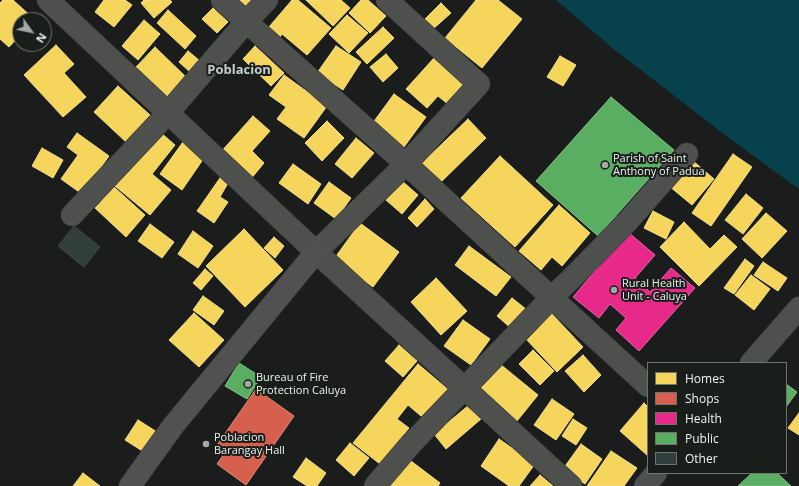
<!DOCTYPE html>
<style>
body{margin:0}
#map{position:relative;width:799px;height:486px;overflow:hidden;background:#1a1d1b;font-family:"Open Sans",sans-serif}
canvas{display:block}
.legend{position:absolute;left:647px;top:362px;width:140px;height:112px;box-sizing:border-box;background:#191e1b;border:1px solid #6f7370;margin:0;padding:5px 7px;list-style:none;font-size:12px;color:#eff2f0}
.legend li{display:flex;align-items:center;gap:8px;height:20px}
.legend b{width:20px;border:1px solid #6f7370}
.north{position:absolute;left:12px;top:12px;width:40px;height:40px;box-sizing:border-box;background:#191e1b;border:1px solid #6f7370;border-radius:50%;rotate:123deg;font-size:11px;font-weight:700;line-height:16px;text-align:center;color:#eff2f0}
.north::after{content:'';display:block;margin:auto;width:14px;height:18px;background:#a4a7a5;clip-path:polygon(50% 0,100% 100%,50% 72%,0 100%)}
</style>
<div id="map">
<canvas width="799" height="486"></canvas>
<ul class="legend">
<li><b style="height:11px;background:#f6d55c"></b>Homes</li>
<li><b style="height:11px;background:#d6604d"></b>Shops</li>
<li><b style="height:11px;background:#e7298a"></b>Health</li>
<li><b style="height:11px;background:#5aae61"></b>Public</li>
<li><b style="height:11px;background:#313e3c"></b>Other</li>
</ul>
<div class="north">N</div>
</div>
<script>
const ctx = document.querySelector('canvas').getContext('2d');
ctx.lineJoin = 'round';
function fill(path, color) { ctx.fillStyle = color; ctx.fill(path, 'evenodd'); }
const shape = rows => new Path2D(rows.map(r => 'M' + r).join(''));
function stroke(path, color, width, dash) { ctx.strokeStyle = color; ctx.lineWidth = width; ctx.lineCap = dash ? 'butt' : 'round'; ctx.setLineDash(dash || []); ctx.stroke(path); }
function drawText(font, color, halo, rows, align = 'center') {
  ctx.font = font + ' "Open Sans",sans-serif'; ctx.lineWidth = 4; ctx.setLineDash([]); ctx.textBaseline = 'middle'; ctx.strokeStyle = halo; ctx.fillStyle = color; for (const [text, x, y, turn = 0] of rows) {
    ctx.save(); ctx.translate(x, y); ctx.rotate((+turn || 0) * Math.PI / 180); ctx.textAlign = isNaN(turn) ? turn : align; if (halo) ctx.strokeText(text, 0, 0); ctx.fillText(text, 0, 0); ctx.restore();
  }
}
fill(shape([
 [556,0,799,0,799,189,729,138,611,47]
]), '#07424c');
const homes = shape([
 [3,0,13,0,34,19,20,20,20,35,9,47,0,39,0,3,3,0],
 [104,0,125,0,132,5,114,27,95,12,104,0],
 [144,0,170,0,172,2,154,18,141,3,144,0],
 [239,0,252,0,246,7,239,0],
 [292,0,298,0,331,28,307,55,282,34,280,37,269,27,292,0],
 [306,0,341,0,350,8,333,26,306,0],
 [361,0,368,0,386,16,370,33,349,13,361,0],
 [476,0,498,0,522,19,482,68,445,38,476,0],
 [441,3,451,13,433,29,424,20,441,3],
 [213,8,228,22,217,33,202,19,213,8],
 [168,10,196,36,185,49,157,23,168,10],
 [347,15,368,33,349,53,329,34,347,15],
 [144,20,160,34,138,60,122,46,144,20],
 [383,27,394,38,367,64,356,52,383,27],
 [56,45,74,64,64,73,86,97,63,117,24,75,56,45],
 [255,46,284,73,271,86,243,59,255,46],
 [336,46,361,62,343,90,317,73,336,46],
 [155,47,187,78,169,98,136,67,155,47],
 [188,51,200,61,190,72,179,62,188,51],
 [386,54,398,68,383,82,370,67,386,54],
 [560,56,576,65,563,86,547,77,560,56],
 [434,58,466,86,449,105,438,96,427,108,406,89,434,58],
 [284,75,327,106,304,138,277,119,286,107,269,95,284,75],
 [118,86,150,115,126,142,94,112,118,86],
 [394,94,426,117,404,147,372,124,394,94],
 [253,116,270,131,252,151,264,163,250,180,220,153,253,116],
 [468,119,486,138,440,183,421,164,468,119],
 [327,121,344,138,322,161,305,143,327,121],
 [160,132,175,145,152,174,171,190,150,215,115,186,160,132],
 [77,133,109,156,82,194,61,179,78,155,67,147,77,133],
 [356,138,374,153,352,178,335,164,356,138],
 [183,142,204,158,182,190,160,174,183,142],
 [42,148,63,160,53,178,32,166,42,148],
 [733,154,752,167,711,226,692,213,733,154],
 [500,156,553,205,515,247,461,198,500,156],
 [692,160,714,179,692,205,669,186,692,160],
 [293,164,321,184,308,204,279,183,293,164],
 [220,178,228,183,220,197,228,202,214,223,197,211,220,178],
 [402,181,418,195,402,214,386,200,402,181],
 [329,182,351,198,336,219,314,203,329,182],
 [114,187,145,215,126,237,95,208,114,187],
 [746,194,763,208,743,234,725,220,746,194],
 [425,199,434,209,417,227,408,218,425,199],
 [559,205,590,233,562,266,552,257,541,270,519,251,559,205],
 [653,211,674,222,666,239,644,228,653,211],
 [766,213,787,231,762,258,742,239,766,213],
 [684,222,710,249,724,235,737,247,699,286,660,247,684,222],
 [360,223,399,252,373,287,334,259,360,223],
 [150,224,174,242,162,258,138,241,150,224],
 [244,229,283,270,245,307,206,266,244,229],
 [193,231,213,246,198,268,178,254,193,231],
 [274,237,284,246,275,258,264,248,274,237],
 [469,246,511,277,496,296,455,265,469,246],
 [745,259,754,266,734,294,724,288,745,259],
 [763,262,787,278,778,291,754,275,763,262],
 [205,269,213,276,201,290,193,283,205,269],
 [751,275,770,289,754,310,735,295,751,275],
 [436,278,467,311,441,335,411,302,436,278],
 [203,296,224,311,214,325,193,310,203,296],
 [512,298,527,310,512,329,497,316,512,298],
 [194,313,224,340,199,367,169,340,194,313],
 [551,313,583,347,557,372,525,338,551,313],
 [463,320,490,339,471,365,444,346,463,320],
 [399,345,417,361,403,377,385,361,399,345],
 [533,350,554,371,540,385,519,364,533,350],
 [583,355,601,375,584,392,565,371,583,355],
 [418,364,451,392,427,421,408,405,397,419,409,428,380,464,353,443,418,364],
 [500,364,538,395,517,421,479,389,500,364],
 [552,399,574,414,556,440,534,425,552,399],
 [644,403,648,407,648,456,620,431,644,403],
 [469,405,481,419,446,449,434,434,469,405],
 [799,413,799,435,788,428,799,413],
 [573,419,587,428,576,445,562,436,573,419],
 [138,420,157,432,144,452,125,440,138,420],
 [499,439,535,464,519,486,509,486,481,466,499,439],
 [350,443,369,458,354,476,336,460,350,443],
 [581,444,602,459,585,484,563,469,581,444],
 [611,451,637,468,624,486,587,486,611,451],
 [306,458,326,473,317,486,307,486,293,477,306,458],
 [407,458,440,483,438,486,386,486,407,458],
 [83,473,100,486,73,486,83,473],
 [540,475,553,486,530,486,540,475]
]);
fill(homes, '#f6d55c');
stroke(homes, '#f4de88', 1);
const shops = shape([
 [256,389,294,416,246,485,217,464,224,454,215,448,256,389]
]);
fill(shops, '#d6604d');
stroke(shops, '#de8c7e', 1);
const health = shape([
 [628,232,655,255,635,278,650,292,671,268,695,288,639,351,616,330,626,318,610,304,599,318,573,297,628,232]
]);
fill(health, '#e7298a');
stroke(health, '#e965a9', 1);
const public = shape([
 [611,97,674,150,598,236,536,181,611,97],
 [239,363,261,377,247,399,225,386,239,363],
 [786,384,797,392,786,407,786,384],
 [752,473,777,473,791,486,738,486,752,473]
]);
fill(public, '#5aae61');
stroke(public, '#87c28c', 1);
const building = shape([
 [74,226,100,247,84,267,58,246,74,226]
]);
fill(building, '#313e3c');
stroke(building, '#434645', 1);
const minor = shape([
 [222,0,406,164,625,365,648,386],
 [72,215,168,113,246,22,267,0],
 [316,252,406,164,479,84,387,0],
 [751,363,799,308],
 [375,486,410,445,551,298,570,280,628,221,687,154],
 [645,486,656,473]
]);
const tertiary = shape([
 [48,0,316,252,571,486]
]);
const secondary = shape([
 [130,486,173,426,316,252]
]);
stroke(minor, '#343635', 23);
stroke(tertiary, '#343635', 23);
stroke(secondary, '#343635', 23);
stroke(minor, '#4e504e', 22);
stroke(tertiary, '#4e504e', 22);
stroke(secondary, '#505150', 22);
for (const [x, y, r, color] of [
 [605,165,4,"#a4a7a5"],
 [614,290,4,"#a4a7a5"],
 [248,384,4,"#a4a7a5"],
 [206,444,4,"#a4a7a5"]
]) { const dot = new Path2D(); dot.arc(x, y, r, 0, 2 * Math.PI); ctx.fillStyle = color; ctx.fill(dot); stroke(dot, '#191e1b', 1.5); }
drawText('11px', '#eff2f0', '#191e1b', [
 ["Parish of Saint",613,159],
 ["Anthony of Padua",613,172],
 ["Rural Health",622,284],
 ["Unit - Caluya",622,297],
 ["Bureau of Fire",256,378],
 ["Protection Caluya",256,391],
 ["Poblacion",214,438],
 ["Barangay Hall",214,451]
], 'left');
drawText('bold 13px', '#c7cdca', '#191e1b', [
 ["Poblacion",239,70]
]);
</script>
